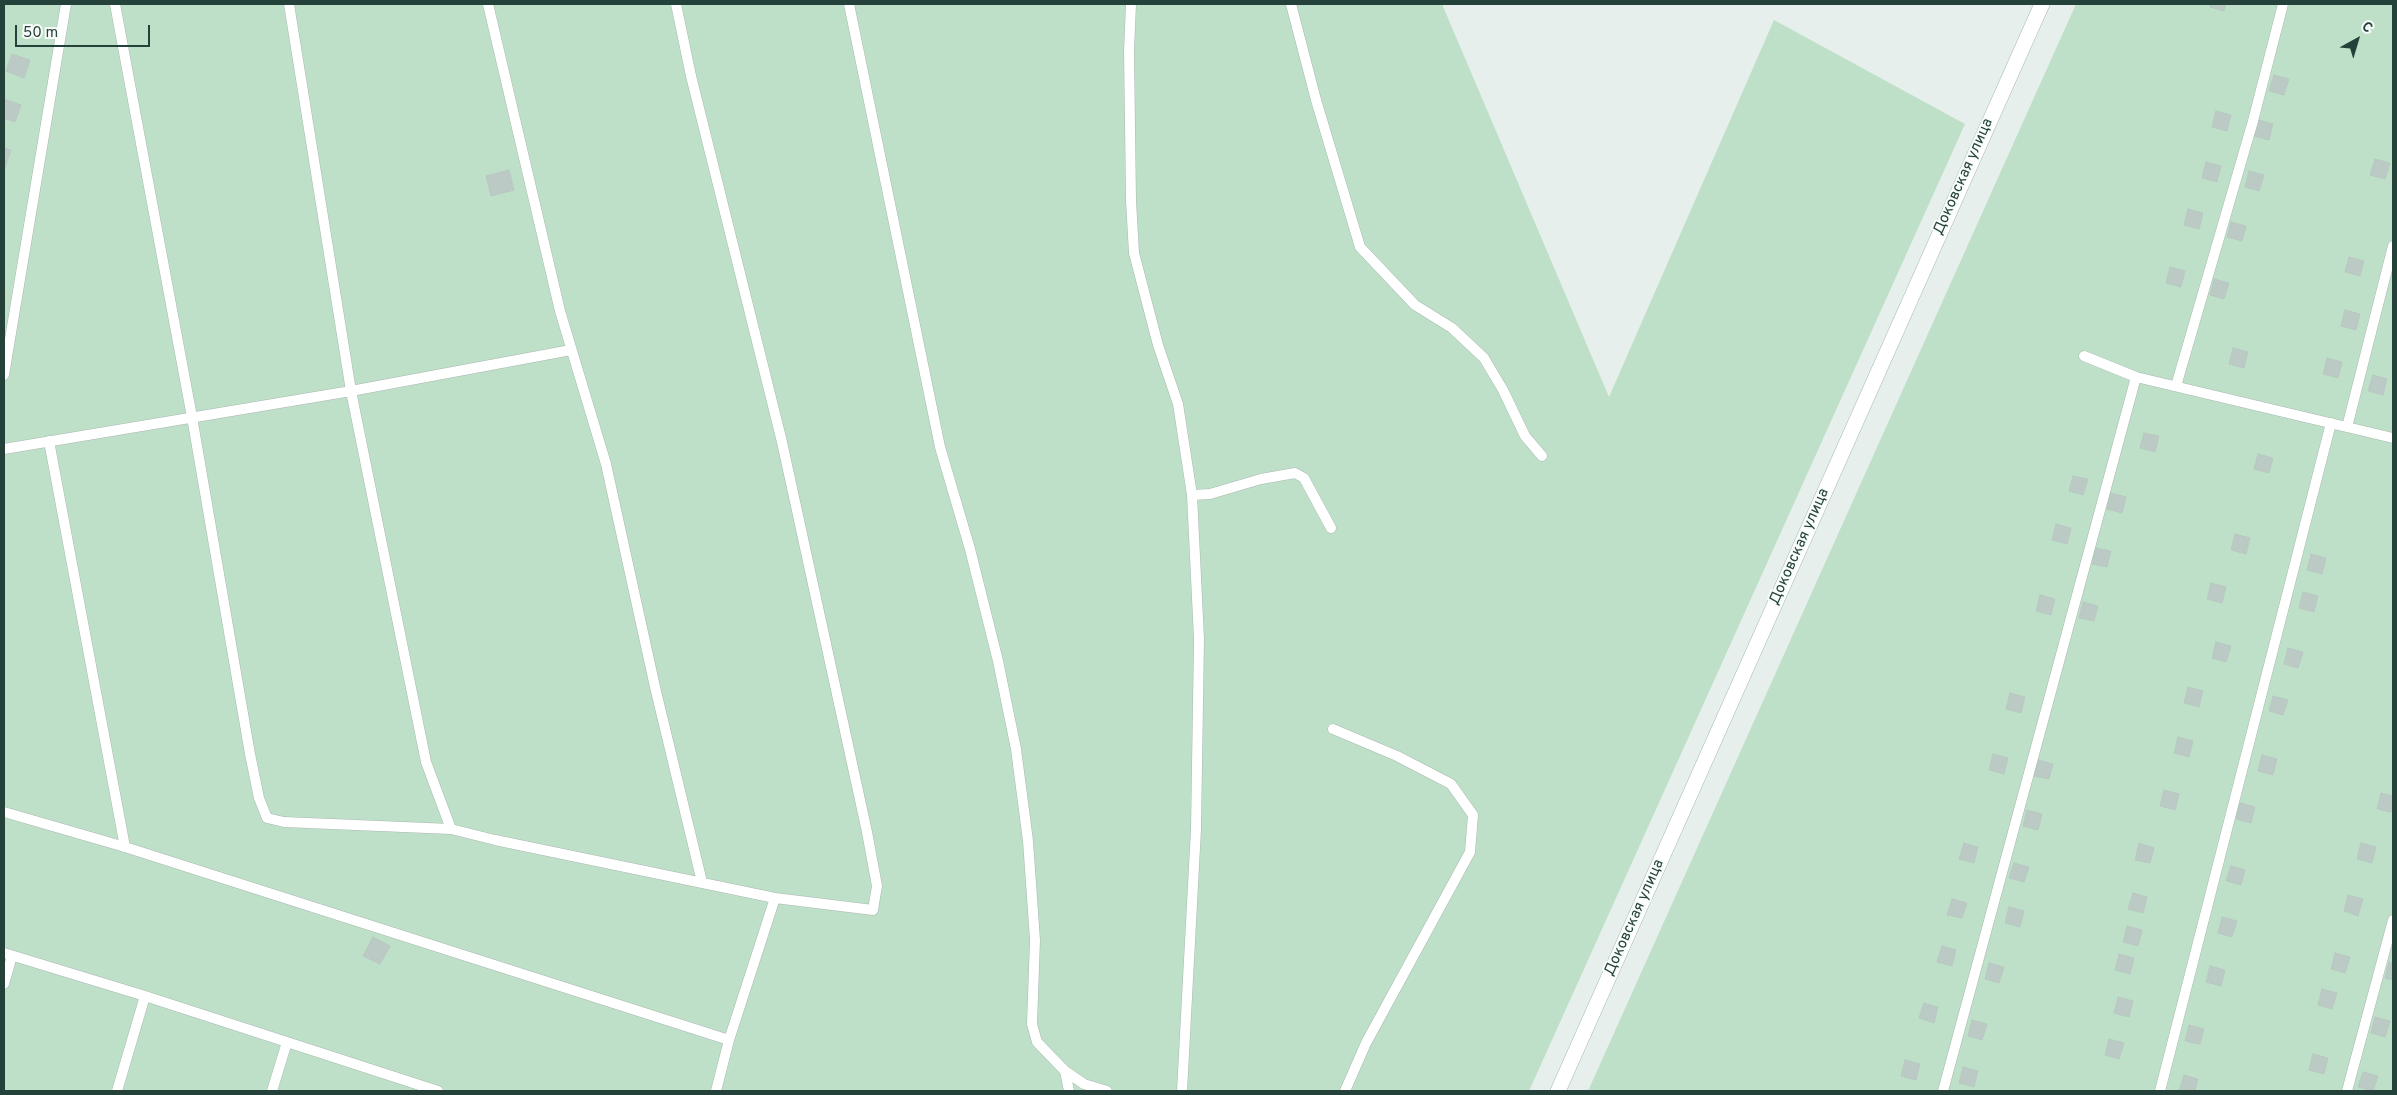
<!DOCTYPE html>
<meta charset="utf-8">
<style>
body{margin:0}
#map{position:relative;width:2397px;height:1095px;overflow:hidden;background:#e6efeb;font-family:Overpass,sans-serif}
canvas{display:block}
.frame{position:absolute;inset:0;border:5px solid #24423a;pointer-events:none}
.north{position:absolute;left:2332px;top:15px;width:50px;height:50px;-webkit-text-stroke:4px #f7fbf9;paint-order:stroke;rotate:39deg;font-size:14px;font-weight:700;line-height:20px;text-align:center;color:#24423a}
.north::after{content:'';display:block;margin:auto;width:18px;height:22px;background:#24423a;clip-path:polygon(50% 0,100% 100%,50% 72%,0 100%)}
.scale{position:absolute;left:15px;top:25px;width:135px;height:22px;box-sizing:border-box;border:2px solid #24423a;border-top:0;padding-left:6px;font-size:15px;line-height:18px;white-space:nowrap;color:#24423a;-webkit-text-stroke:4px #f7fbf9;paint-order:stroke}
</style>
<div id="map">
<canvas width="2397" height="1095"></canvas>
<div class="frame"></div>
<div class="north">С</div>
<div class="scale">50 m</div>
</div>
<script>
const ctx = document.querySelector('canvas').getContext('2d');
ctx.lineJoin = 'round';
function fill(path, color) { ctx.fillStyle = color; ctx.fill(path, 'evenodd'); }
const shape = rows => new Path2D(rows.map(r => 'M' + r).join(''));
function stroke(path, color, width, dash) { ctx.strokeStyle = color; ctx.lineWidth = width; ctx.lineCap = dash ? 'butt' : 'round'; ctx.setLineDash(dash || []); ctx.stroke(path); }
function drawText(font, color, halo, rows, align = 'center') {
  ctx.font = font + ' Overpass,sans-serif'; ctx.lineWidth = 4; ctx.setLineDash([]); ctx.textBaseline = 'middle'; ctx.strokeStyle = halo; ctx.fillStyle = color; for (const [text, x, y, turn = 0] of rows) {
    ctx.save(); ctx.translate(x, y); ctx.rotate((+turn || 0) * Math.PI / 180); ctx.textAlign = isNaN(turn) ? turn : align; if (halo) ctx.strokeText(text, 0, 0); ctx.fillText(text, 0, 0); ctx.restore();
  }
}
fill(shape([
 [4,4,1442,4,1609,397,1774,20,1965,124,1529,1091,4,1091],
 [2076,4,2393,4,2393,1091,1588,1091]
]), '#bfe0c8');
const building = shape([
 [2210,4,2226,4,2224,11,2210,7,2210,4],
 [12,54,30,60,24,78,6,71,12,54],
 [2274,75,2289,79,2284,95,2269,91,2274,75],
 [4,99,21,105,15,122,4,118,4,99],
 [2216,111,2231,115,2227,131,2212,127,2216,111],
 [2259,120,2273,124,2269,140,2254,136,2259,120],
 [4,148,11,150,5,168,4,168,4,148],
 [2375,159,2390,163,2385,179,2370,175,2375,159],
 [2206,162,2221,166,2217,182,2202,178,2206,162],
 [509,170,514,190,491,196,486,176,509,170],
 [2249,171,2264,175,2259,191,2245,187,2249,171],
 [2188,209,2203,213,2199,229,2184,225,2188,209],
 [2231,222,2246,226,2242,241,2227,237,2231,222],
 [2349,257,2364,261,2360,276,2345,272,2349,257],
 [2170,267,2185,271,2181,287,2166,283,2170,267],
 [2214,279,2229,283,2224,299,2210,295,2214,279],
 [2345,310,2360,314,2356,330,2341,326,2345,310],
 [2233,348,2248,352,2244,368,2229,364,2233,348],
 [2327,358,2342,362,2338,378,2323,374,2327,358],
 [2373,375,2387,379,2383,395,2368,391,2373,375],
 [2144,433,2159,436,2155,452,2140,448,2144,433],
 [2258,454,2273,458,2269,473,2254,469,2258,454],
 [2073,476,2088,479,2083,495,2069,491,2073,476],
 [2111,493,2126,497,2122,513,2107,509,2111,493],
 [2056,524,2071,528,2067,544,2052,540,2056,524],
 [2235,534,2250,538,2246,554,2231,550,2235,534],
 [2096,548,2111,551,2107,567,2092,564,2096,548],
 [2311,554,2326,558,2322,574,2307,570,2311,554],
 [2211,583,2226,587,2222,603,2207,599,2211,583],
 [2303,592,2318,596,2314,612,2299,608,2303,592],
 [2040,595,2055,599,2051,615,2036,611,2040,595],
 [2083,602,2098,606,2094,621,2079,618,2083,602],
 [2216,642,2231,646,2226,662,2212,658,2216,642],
 [2288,648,2303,652,2298,668,2284,664,2288,648],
 [2188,687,2203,691,2199,707,2184,703,2188,687],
 [2010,693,2025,697,2021,713,2006,709,2010,693],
 [2273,696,2288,700,2283,715,2269,711,2273,696],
 [2178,737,2193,741,2189,757,2174,753,2178,737],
 [1993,754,2008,758,2004,774,1989,770,1993,754],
 [2262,755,2277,759,2273,775,2258,771,2262,755],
 [2038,760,2053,764,2049,779,2034,776,2038,760],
 [2164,790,2179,794,2175,810,2160,806,2164,790],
 [2381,793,2393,796,2391,812,2377,809,2381,793],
 [2240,803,2255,807,2251,823,2236,819,2240,803],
 [2027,810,2042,814,2038,830,2023,826,2027,810],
 [1964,843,1978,847,1974,863,1959,859,1964,843],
 [2139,843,2154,848,2150,863,2135,860,2139,843],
 [2361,843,2376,847,2372,863,2357,859,2361,843],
 [2014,863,2029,867,2024,882,2009,878,2014,863],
 [2231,866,2245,870,2241,885,2226,881,2231,866],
 [2133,893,2147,897,2143,913,2128,909,2133,893],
 [2348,895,2363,899,2358,916,2344,911,2348,895],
 [1952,899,1967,903,1962,918,1947,915,1952,899],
 [2009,907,2024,911,2020,927,2005,923,2009,907],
 [2222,917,2237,921,2232,937,2218,933,2222,917],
 [2127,926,2142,930,2138,946,2123,942,2127,926],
 [373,937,390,946,380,964,363,956,373,937],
 [1942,946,1956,950,1952,966,1937,962,1942,946],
 [2335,953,2350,957,2345,973,2331,969,2335,953],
 [2119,954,2134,958,2130,974,2115,970,2119,954],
 [2389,962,2393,963,2393,980,2385,978,2389,962],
 [1989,963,2004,967,1999,983,1985,979,1989,963],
 [2210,966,2225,970,2221,986,2206,982,2210,966],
 [2322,989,2337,993,2332,1009,2318,1005,2322,989],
 [2118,997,2133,1001,2129,1017,2114,1013,2118,997],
 [1924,1003,1938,1007,1934,1023,1919,1018,1924,1003],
 [2375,1017,2390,1021,2385,1037,2371,1033,2375,1017],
 [1972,1020,1987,1024,1982,1040,1968,1036,1972,1020],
 [2189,1025,2204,1029,2200,1044,2185,1041,2189,1025],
 [2109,1039,2124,1043,2119,1059,2105,1055,2109,1039],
 [2313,1054,2328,1058,2324,1074,2309,1070,2313,1054],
 [1905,1060,1920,1064,1916,1080,1901,1076,1905,1060],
 [1963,1067,1978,1071,1974,1087,1959,1083,1963,1067],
 [2363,1072,2378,1076,2373,1091,2358,1087,2363,1072],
 [2184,1075,2198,1079,2195,1091,2179,1091,2184,1075]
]);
fill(building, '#bbcac4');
stroke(building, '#b8c9c2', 1);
const lane = shape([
 [115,4,192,417,250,754,259,798,267,818,284,822,451,829,495,840,775,898,873,910,877,886,867,832,782,442,691,76,676,4],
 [289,4,351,391,426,762,451,829],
 [488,4,560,311,606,464,655,687,702,882],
 [849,4,940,447,970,549,998,661,1016,749,1028,841,1035,940,1032,1024,1037,1042,1065,1071,1069,1091],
 [1131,4,1129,51,1131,201,1134,253,1158,345,1178,404,1192,495,1199,639,1196,829,1182,1091],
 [1291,4,1316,100,1360,247,1415,305,1452,328,1484,358,1503,390,1525,436,1542,456],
 [2084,356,2136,377,2393,438],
 [4,375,66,4],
 [2176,386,2253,121,2283,4],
 [2347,427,2393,246],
 [49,441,125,847],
 [4,449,351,391,571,350],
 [1192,495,1210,494,1261,479,1295,473,1304,478,1331,528],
 [1333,729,1397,756,1451,784,1473,815,1470,852,1366,1043,1345,1091],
 [4,812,125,847,729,1040],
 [4,953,145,996,438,1091],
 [4,984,12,956],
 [1065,1071,1084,1084,1107,1091],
 [117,1091,145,996],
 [272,1091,287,1042],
 [716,1091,729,1040,775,898],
 [1943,1091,2136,377],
 [2160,1091,2331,423],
 [2347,1091,2393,920]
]);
const secondary = shape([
 [1558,1091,2042,4]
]);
stroke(lane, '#a8b8b2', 11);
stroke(secondary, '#a4bbb3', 16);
stroke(lane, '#fff', 10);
stroke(secondary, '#fff', 15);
drawText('15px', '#24423a', '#f7fbf9', [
 ["Доковская улица",1964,177,-66],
 ["Доковская улица",1800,547,-66],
 ["Доковская улица",1635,918,-66]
]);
</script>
